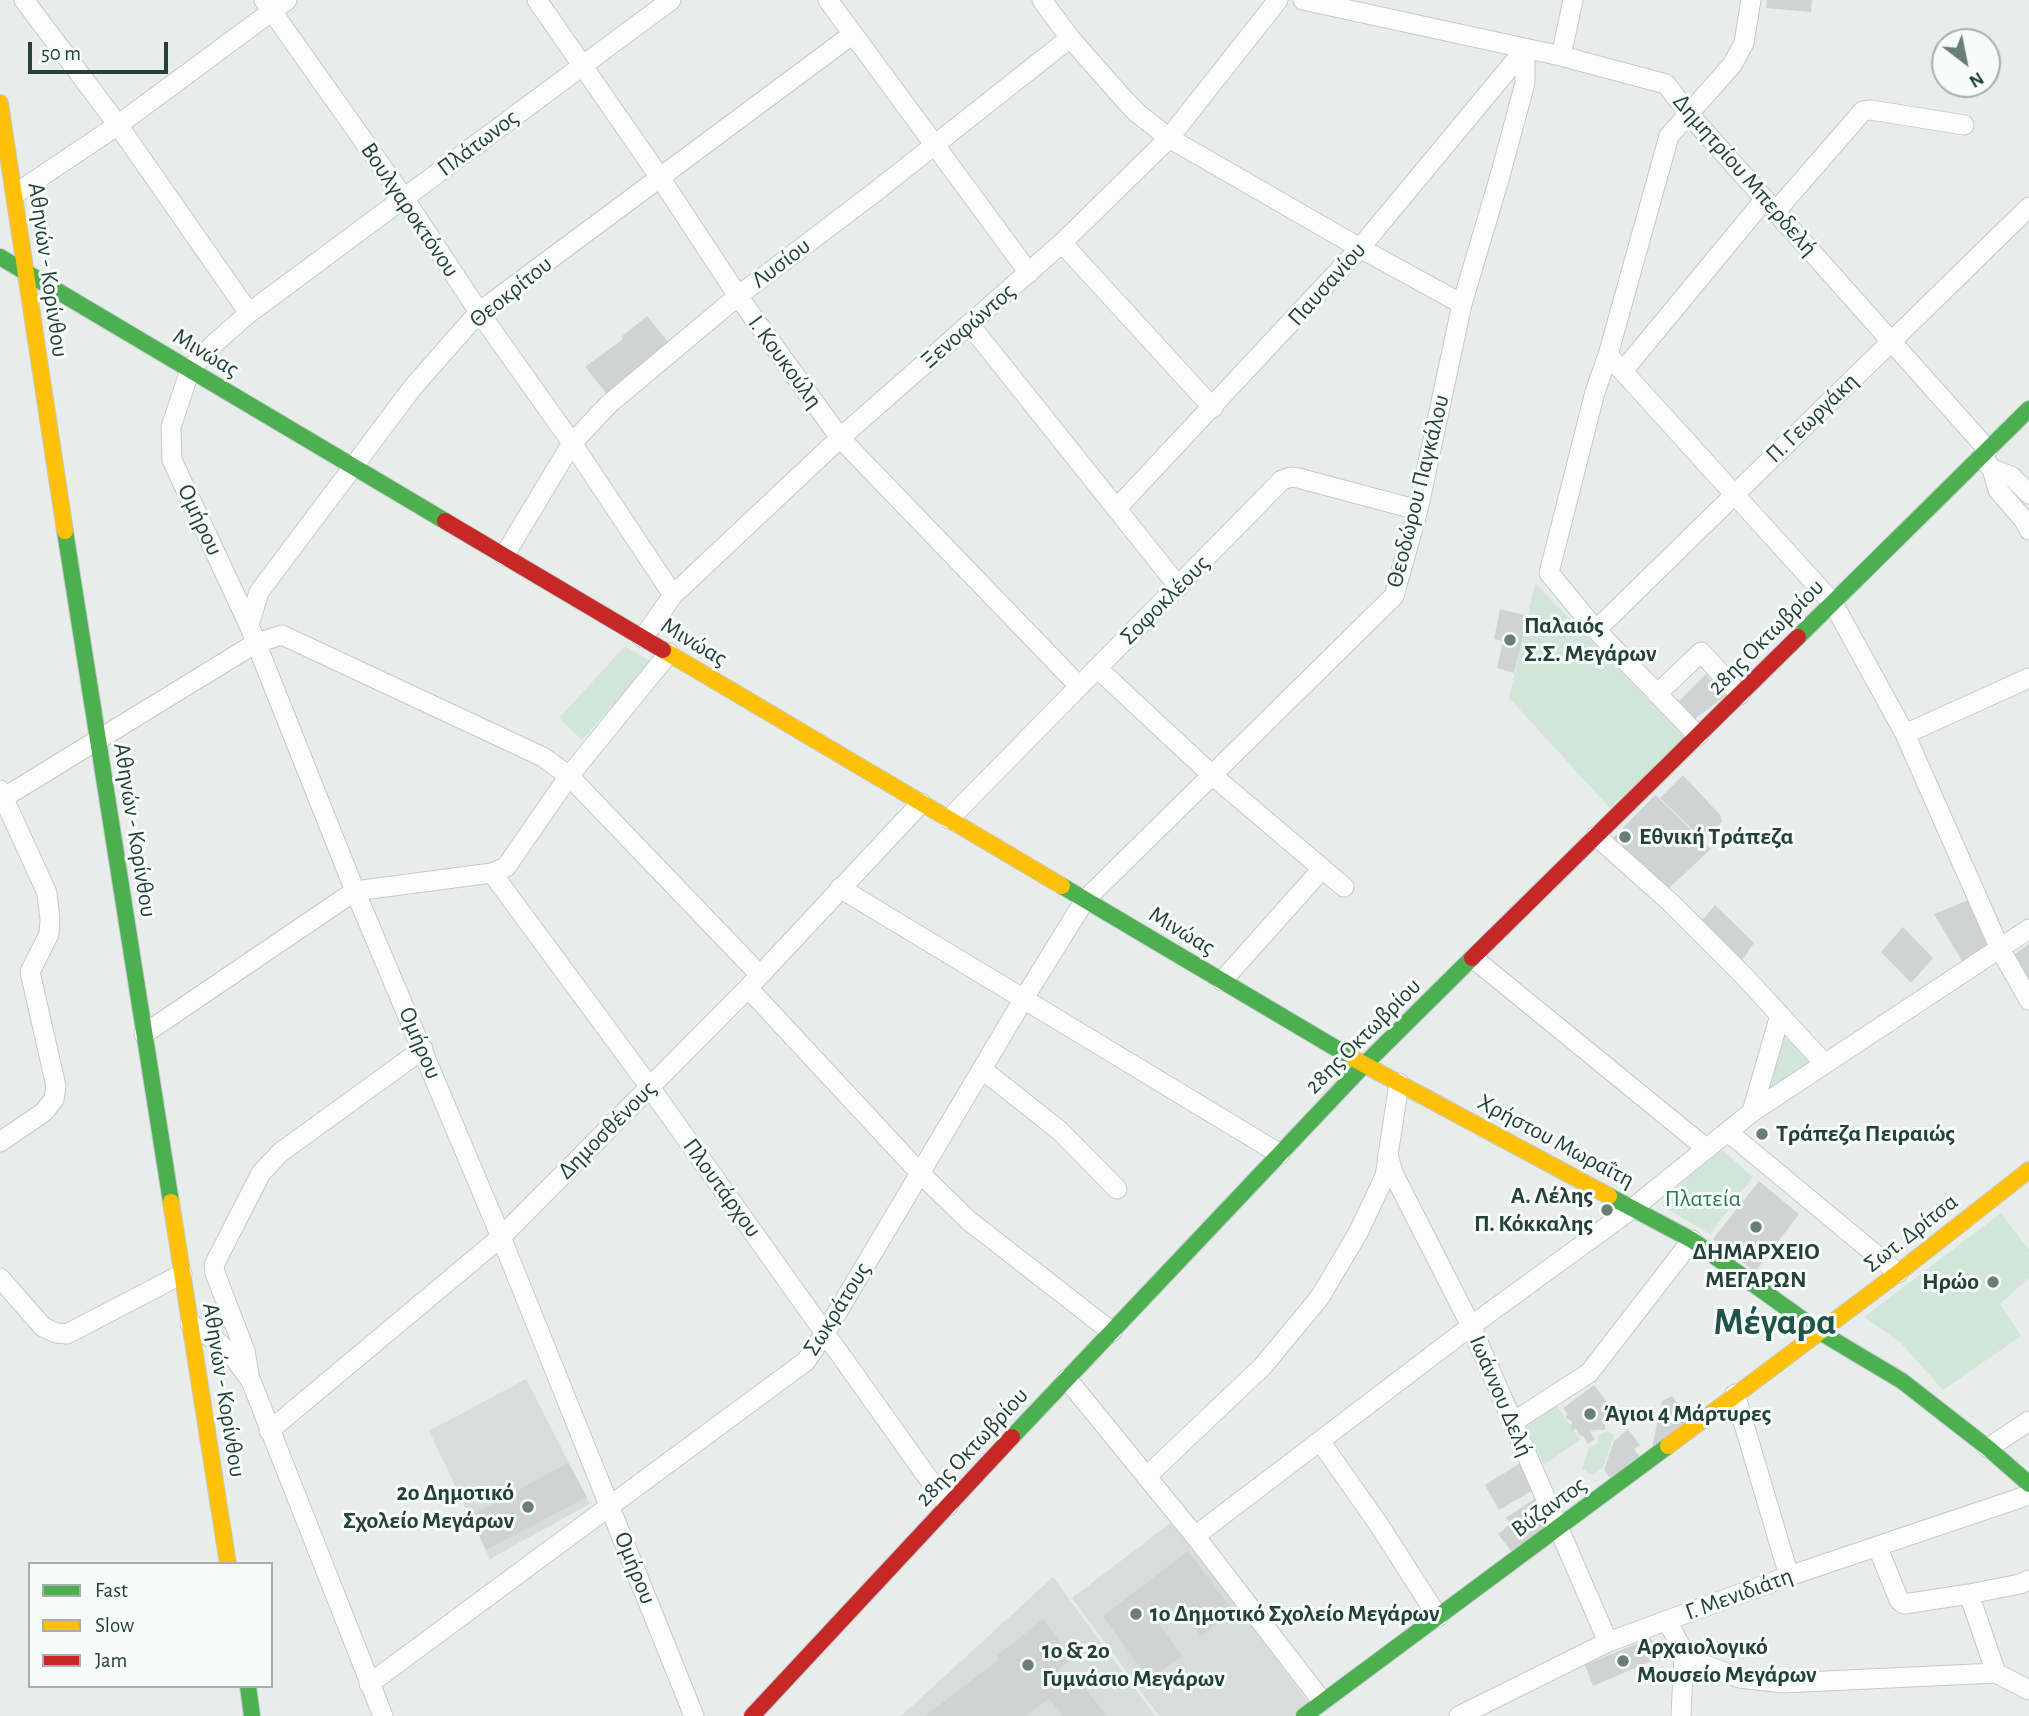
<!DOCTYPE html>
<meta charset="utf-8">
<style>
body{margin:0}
#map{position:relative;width:2029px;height:1716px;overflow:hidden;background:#e8edeb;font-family:"Alegreya Sans",sans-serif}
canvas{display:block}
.legend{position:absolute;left:28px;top:1562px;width:245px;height:126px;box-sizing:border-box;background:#f7fbf9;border:2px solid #a3b1ad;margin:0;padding:9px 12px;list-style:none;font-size:21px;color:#24423a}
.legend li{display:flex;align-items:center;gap:14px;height:35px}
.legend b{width:35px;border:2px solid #a3b1ad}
.north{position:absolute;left:1931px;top:28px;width:70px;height:70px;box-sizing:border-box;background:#f7fbf9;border:2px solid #a3b1ad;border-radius:50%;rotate:148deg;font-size:19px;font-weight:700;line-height:28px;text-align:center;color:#24423a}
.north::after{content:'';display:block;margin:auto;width:24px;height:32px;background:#697e78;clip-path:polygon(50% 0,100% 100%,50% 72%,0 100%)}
.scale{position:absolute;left:28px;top:42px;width:140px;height:32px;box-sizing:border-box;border:4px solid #24423a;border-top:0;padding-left:9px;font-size:21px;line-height:24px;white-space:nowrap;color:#24423a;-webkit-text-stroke:5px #f7fbf9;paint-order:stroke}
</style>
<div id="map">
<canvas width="2029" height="1716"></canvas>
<ul class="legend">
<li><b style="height:9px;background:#4caf50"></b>Fast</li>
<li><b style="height:9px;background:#ffc107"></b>Slow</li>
<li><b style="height:9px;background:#c62828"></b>Jam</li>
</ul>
<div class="north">N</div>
<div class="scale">50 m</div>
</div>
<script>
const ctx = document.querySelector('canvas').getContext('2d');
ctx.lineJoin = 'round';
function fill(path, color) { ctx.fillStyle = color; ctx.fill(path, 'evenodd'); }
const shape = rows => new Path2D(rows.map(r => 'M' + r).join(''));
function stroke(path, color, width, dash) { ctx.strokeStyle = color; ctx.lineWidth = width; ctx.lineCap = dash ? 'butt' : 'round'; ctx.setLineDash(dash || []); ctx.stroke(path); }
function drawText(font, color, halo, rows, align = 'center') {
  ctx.font = font + ' "Alegreya Sans",sans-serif'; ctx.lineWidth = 6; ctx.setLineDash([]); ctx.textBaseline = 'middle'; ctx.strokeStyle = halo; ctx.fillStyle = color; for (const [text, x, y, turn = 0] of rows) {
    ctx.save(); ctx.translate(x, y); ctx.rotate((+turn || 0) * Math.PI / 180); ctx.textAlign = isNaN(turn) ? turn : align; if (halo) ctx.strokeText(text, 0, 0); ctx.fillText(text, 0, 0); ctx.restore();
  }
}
fill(shape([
 [526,1379,590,1504,490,1559,429,1431],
 [1173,1521,1311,1706,1298,1716,1159,1716,1072,1598],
 [1053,1577,1155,1716,901,1716]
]), '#d6dedb');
fill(shape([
 [1535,583,1685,738,1610,808,1509,698],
 [625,646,652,662,582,740,559,718],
 [1782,1034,1815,1068,1770,1098,1765,1084],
 [1719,1147,1753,1177,1710,1234,1662,1206,1670,1194],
 [2001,1213,2029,1250,2029,1278,2000,1304,2021,1336,1943,1390,1901,1343,1864,1317],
 [1556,1404,1580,1440,1544,1465,1525,1425],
 [1606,1431,1614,1435,1603,1468,1592,1475,1582,1469,1589,1448,1598,1443,1599,1435]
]), '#d1e6d8');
fill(shape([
 [1767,0,1812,0,1811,12,1766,8],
 [647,316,670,344,607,394,585,367,623,339,621,337],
 [1500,609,1528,616,1514,673,1497,668,1503,641,1494,639],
 [1706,674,1710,680,1715,675,1730,692,1694,720,1678,702],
 [1683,775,1721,816,1722,822,1707,835,1699,836,1660,798],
 [1655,795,1711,849,1666,891,1612,839],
 [1973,898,1994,947,1965,966,1934,914],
 [1715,905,1754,943,1739,965,1700,923],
 [1903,927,1933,958,1911,983,1881,952],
 [2029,944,2029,981,2015,954],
 [1759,1181,1799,1214,1755,1272,1713,1239],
 [1594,1385,1615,1413,1605,1420,1605,1430,1594,1430,1590,1432,1595,1439,1588,1444,1583,1436,1579,1435,1577,1429,1572,1430,1570,1428,1572,1422,1566,1418,1567,1413,1563,1408],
 [1672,1396,1691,1422,1651,1452,1662,1401],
 [1628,1429,1640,1445,1634,1449,1642,1460,1613,1482,1604,1470,1614,1441],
 [1522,1462,1535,1489,1499,1510,1485,1485],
 [568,1463,587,1497,486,1550,470,1516],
 [1537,1497,1553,1530,1514,1555,1498,1534,1510,1524,1506,1518],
 [1188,1551,1233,1611,1201,1636,1178,1606,1157,1621,1182,1656,1149,1680,1103,1616],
 [1043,1619,1073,1658,1058,1670,1068,1683,1076,1677,1107,1716,1063,1716,1049,1698,1026,1716,925,1716,999,1660,997,1656],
 [1650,1638,1659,1646,1661,1657,1593,1686,1585,1665]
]), '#cfd4d2');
const street = shape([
 [24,0,118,125,249,313],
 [264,0,404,198,479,312,572,443,673,595],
 [537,0,661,179,738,296,840,438,1079,686],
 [671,0,249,313,215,343,190,370,171,427,172,460,249,625,355,891,501,1237,694,1716],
 [828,0,1029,273],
 [1042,0,1070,38,1122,97,1136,112,1169,138,1360,248,1462,304],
 [1303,0,1561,56,1666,84,1688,113,1988,450],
 [1561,56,1573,0],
 [15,194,118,125,287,0],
 [1776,211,1863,111,1871,110,1964,125],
 [1062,243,1213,408],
 [969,324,1179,587],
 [1608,355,1833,603,1905,734,2000,949,2029,1000],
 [1623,371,1765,199],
 [1986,462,1992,469,2011,476,2029,494],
 [1992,469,1998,490,2024,520,2029,530],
 [1117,508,1360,248,1525,49],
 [504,556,572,443,609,404,738,296,875,192,1070,38],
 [249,625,259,592,413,387,479,312,853,34],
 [1596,630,2029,207],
 [643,638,673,595,840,438,1062,243,1169,138,1278,0],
 [1097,668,1212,775,1344,887],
 [1657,694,1701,652,1740,695],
 [1905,734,2029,678],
 [1698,736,1596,630,1549,573,1595,392,1608,355,1669,136,1732,65,1744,43,1751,0],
 [0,790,47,893,50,920,49,934,30,972,56,1086,54,1099,44,1112,0,1142],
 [3,798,256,643,282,635,543,757,569,776,759,974],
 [949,819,1282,480,1291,477,1298,478,1418,510],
 [1596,836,1670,902,1743,975,1824,1063],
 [492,873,649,1086,948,1506],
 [840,888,1280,1154],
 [1473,958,1707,1149],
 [1222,981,1322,869],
 [748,988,920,1173,968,1220,1112,1332],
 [144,1034,355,891,492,873,506,867,569,776,669,653],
 [983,1070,1060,1131,1117,1189],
 [1752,1112,1780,1015],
 [1728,1132,1898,1273],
 [1388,1154,1393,1173,1471,1326,1608,1642],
 [0,1278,43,1327,56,1333,67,1334,182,1274],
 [190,1323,219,1343,235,1359,251,1381,383,1716],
 [249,1374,245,1351,215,1273,214,1265,261,1173,281,1152,423,1049],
 [1067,1379,1195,1536,1322,1701],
 [1735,1394,1789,1576],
 [1513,1422,1589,1373,1692,1240],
 [269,1431,501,1237,748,988,921,803],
 [1320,1441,1379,1525,1438,1617],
 [1988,1448,2029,1421],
 [1147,1476,1263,1366,1320,1297,1358,1233,1385,1176,1399,1083],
 [1195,1536,1471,1326,1633,1208,1752,1112,2029,929],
 [1878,1548,1899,1600,1904,1604,1969,1594,2020,1584,2029,1580],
 [1969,1594,1996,1673],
 [1667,1620,1684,1653,1692,1660,1740,1678,1783,1683,1996,1673,2029,1690],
 [369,1684,806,1361,825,1333,1023,1000,1085,900,1394,596,1418,510,1462,304,1500,176,1525,83,1525,49],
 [1459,1716,1608,1642,1789,1576,2029,1495],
 [1681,1716,1684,1653]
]);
const fast = shape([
 [0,257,445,521],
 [65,531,171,1202],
 [1798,637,2029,409],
 [1062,886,1354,1059],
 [1609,1196,1692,1240,1820,1332,1902,1381,1988,1448,2029,1484],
 [1012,1437,1364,1065,1472,958],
 [248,1686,252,1716],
 [1304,1716,1668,1446]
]);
const slow = shape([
 [0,103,65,531],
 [663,650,1062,886],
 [1354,1059,1609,1196],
 [171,1202,228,1564],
 [1668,1446,1898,1273,2029,1170]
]);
const jam = shape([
 [445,521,663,650],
 [1472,958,1798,637],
 [752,1716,1012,1437]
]);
stroke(street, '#c5cac8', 21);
stroke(fast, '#c3cbc8', 18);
stroke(slow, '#c3cbc8', 18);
stroke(jam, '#c3cbc8', 18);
stroke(street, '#fcfcfc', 19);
stroke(fast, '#4caf50', 16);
stroke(slow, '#ffc107', 16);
stroke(jam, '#c62828', 16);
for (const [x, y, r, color] of [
 [1510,640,7,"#697e78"],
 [1625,837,7,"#697e78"],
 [1762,1134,7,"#697e78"],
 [1607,1210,7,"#697e78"],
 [1756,1227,7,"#697e78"],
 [1993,1282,7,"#697e78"],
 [1590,1414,7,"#697e78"],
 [528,1507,7,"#697e78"],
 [1136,1614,7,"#697e78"],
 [1623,1661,7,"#697e78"],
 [1028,1665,7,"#697e78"]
]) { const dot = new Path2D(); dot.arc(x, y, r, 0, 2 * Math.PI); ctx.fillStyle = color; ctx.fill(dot); stroke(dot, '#f7fbf9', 2.5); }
drawText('24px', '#24423a', '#f7fbf9', [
 ["Πλάτωνος",478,143,-37],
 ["Δημητρίου Μπερδελή",1745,175,49],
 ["Βουλγαροκτόνου",410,210,56],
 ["Λυσίου",781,263,-37],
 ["Αθηνών - Κορίνθου",48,270,82],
 ["Παυσανίου",1327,284,-48],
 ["Θεοκρίτου",511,292,-39],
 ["Ξενοφώντος",968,326,-41],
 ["Μινώας",206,353,31],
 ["Ι. Κουκούλη",785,362,54],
 ["Π. Γεωργάκη",1812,418,-44],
 ["Θεοδώρου Παγκάλου",1418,491,-76],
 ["Ομήρου",200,520,65],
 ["Σοφοκλέους",1165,600,-45],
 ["28ης Οκτωβρίου",1766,637,-45],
 ["Μινώας",694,642,31],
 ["Αθηνών - Κορίνθου",135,830,81],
 ["Μινώας",1182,931,31],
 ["28ης Οκτωβρίου",1363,1036,-45],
 ["Ομήρου",420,1043,67],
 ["Δημοσθένους",607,1130,-45],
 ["Χρήστου Μωραΐτη",1556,1141,28],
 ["Πλουτάρχου",722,1188,54],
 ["Σωτ. Δρίτσα",1911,1233,-38],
 ["Σωκράτους",837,1309,-58],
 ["Αθηνών - Κορίνθου",224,1390,81],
 ["Ιωάννου Δελή",1501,1396,67],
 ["28ης Οκτωβρίου",972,1447,-47],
 ["Βύζαντος",1549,1507,-36],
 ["Ομήρου",635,1568,68],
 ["Γ. Μενιδιάτη",1739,1594,-20]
]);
drawText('bold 24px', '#24423a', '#f7fbf9', [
 ["Παλαιός",1524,626],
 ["Σ.Σ. Μεγάρων",1524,654],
 ["Εθνική Τράπεζα",1639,837],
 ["Τράπεζα Πειραιώς",1776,1134],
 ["Α. Λέλης",1593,1196,"right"],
 ["Π. Κόκκαλης",1593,1224,"right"],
 ["ΔΗΜΑΡΧΕΙΟ",1756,1252,"center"],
 ["ΜΕΓΑΡΩΝ",1756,1280,"center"],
 ["Ηρώο",1979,1282,"right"],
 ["Άγιοι 4 Μάρτυρες",1604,1414],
 ["2ο Δημοτικό",514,1493,"right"],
 ["Σχολείο Μεγάρων",514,1521,"right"],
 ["1ο Δημοτικό Σχολείο Μεγάρων",1150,1614],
 ["Αρχαιολογικό",1637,1647],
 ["Μουσείο Μεγάρων",1637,1675],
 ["1ο & 2ο",1042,1651],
 ["Γυμνάσιο Μεγάρων",1042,1679]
], 'left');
drawText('24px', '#2d7a4b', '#f7fbf9', [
 ["Πλατεία",1703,1199]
]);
drawText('bold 38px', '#1f5548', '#f7fbf9', [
 ["Μέγαρα",1775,1323]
]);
</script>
